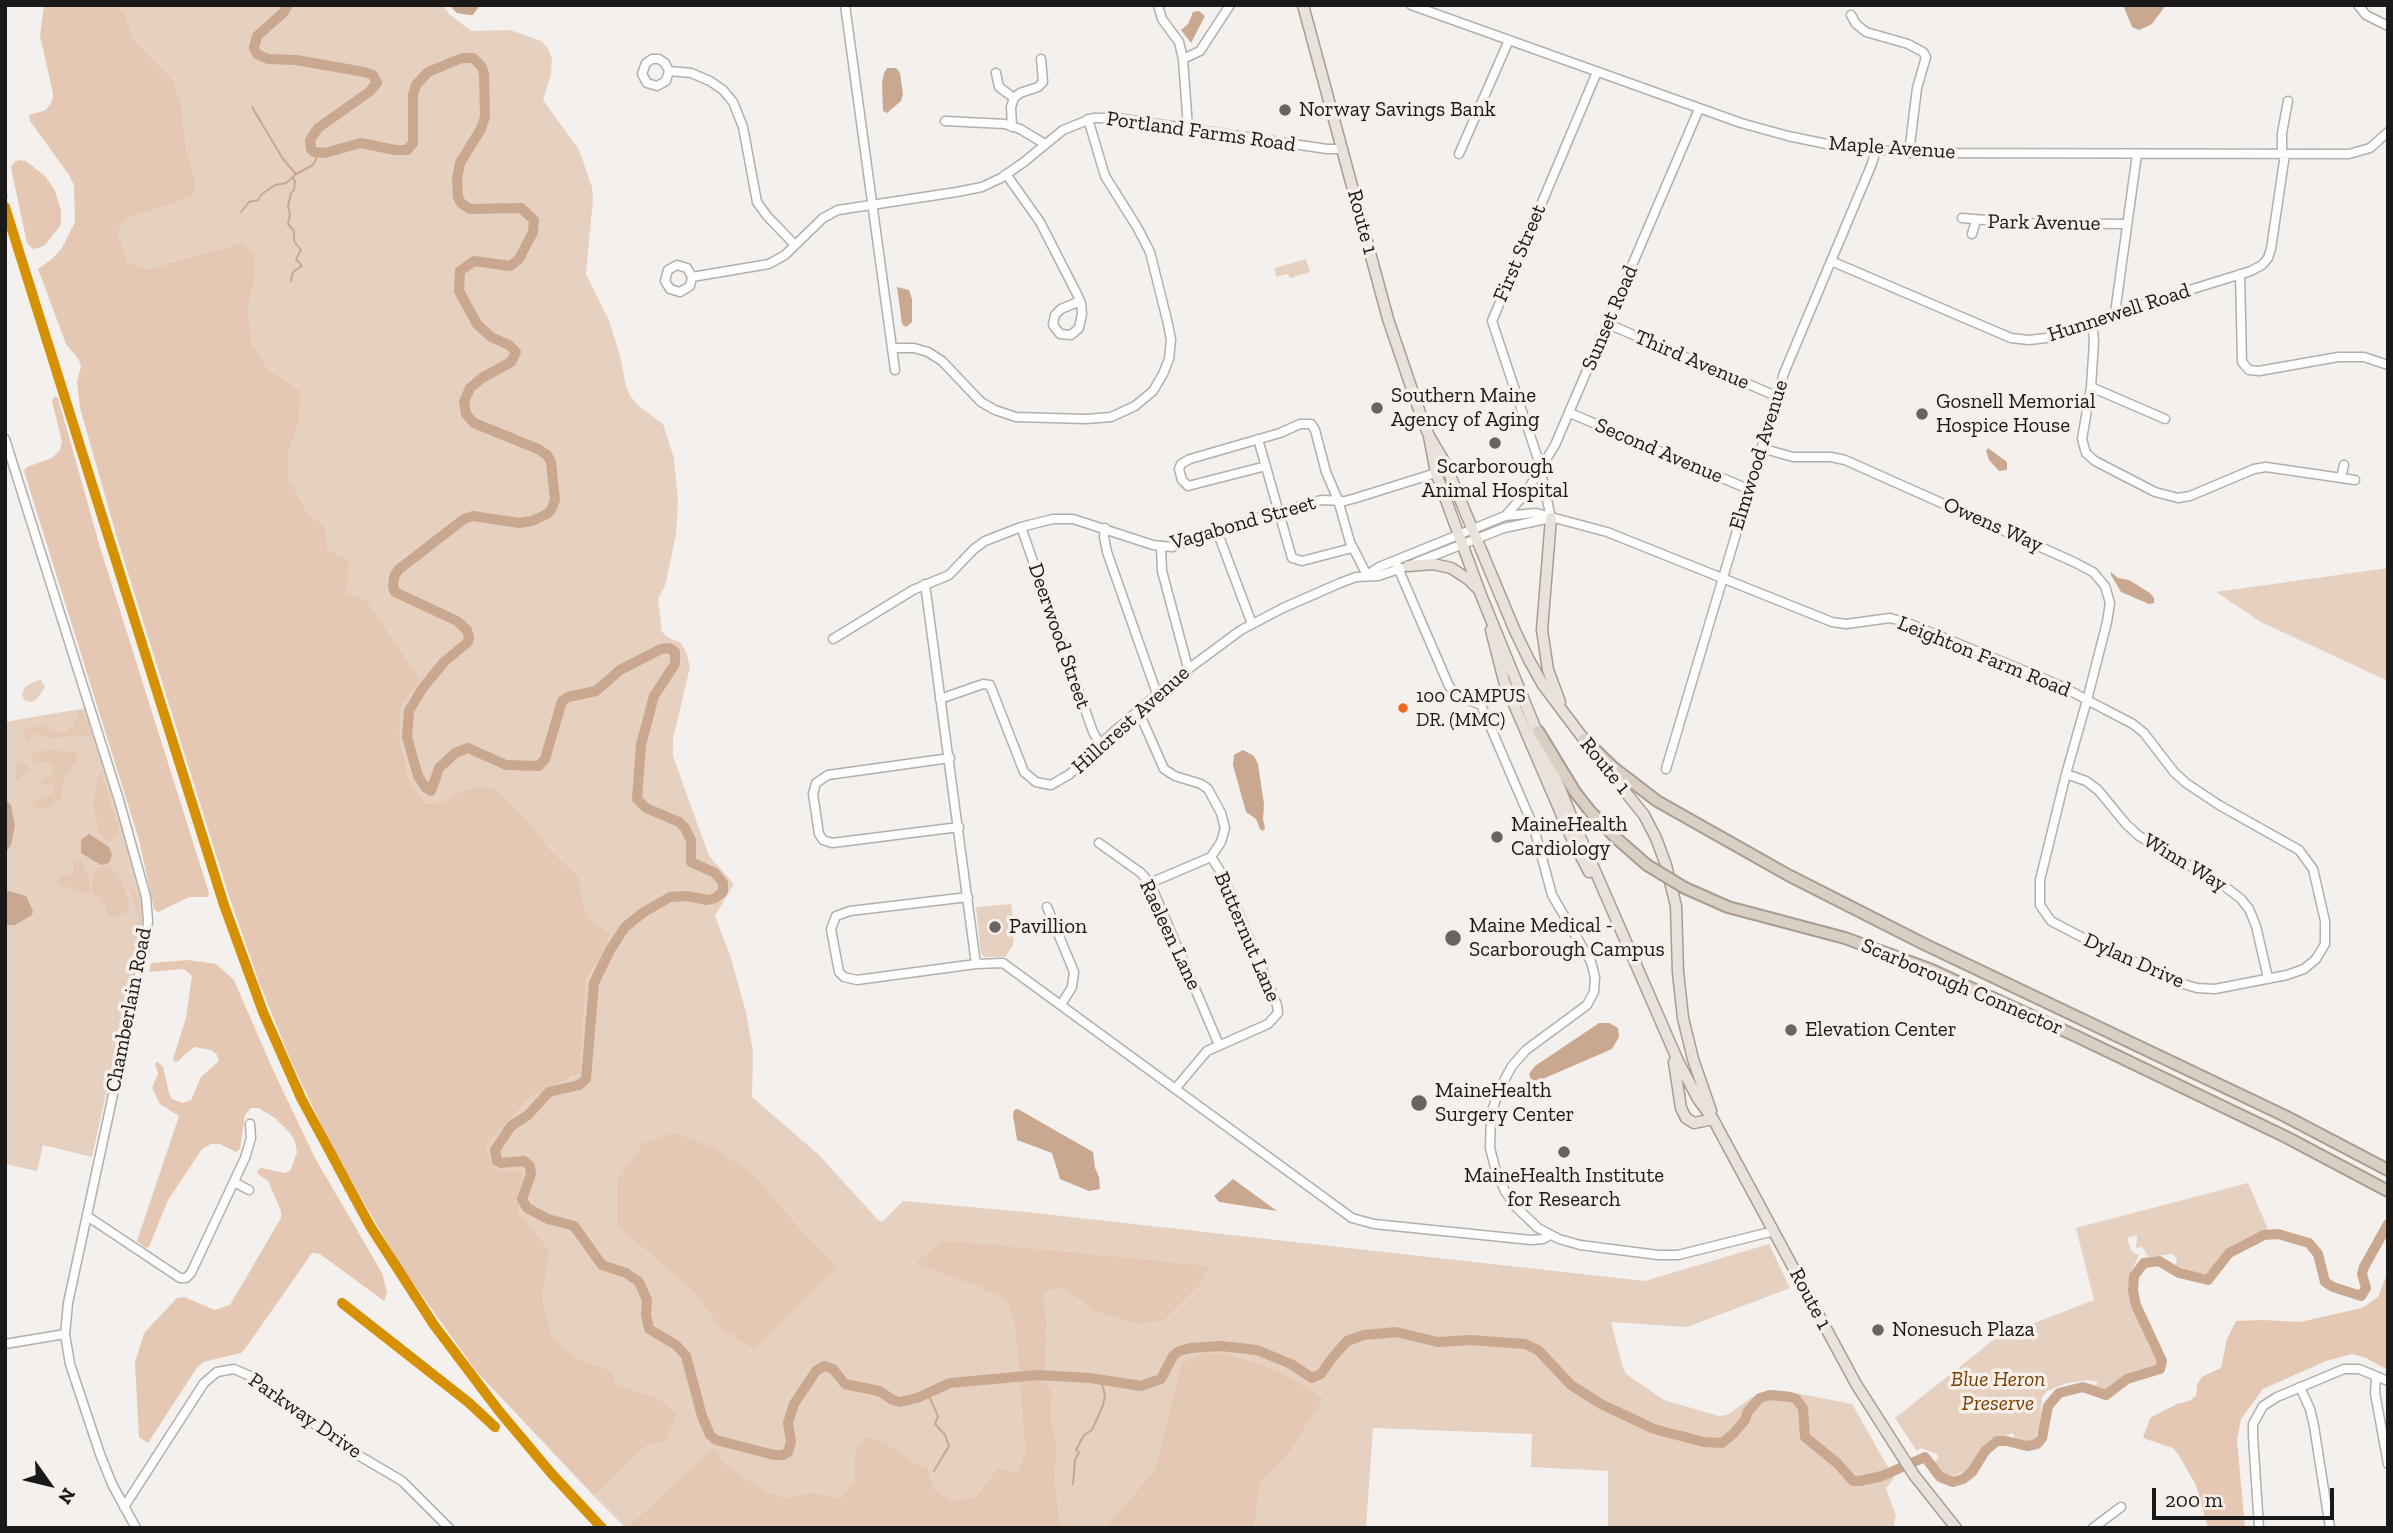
<!DOCTYPE html>
<style>
body{margin:0}
#map{position:relative;width:2393px;height:1533px;overflow:hidden;background:#f3f0ed;font-family:"Zilla Slab",serif}
canvas{display:block}
.frame{position:absolute;inset:0;border:7px solid #1b1917;pointer-events:none}
.north{position:absolute;left:14px;top:1449px;width:70px;height:70px;-webkit-text-stroke:5px #f6efea;paint-order:stroke;rotate:124deg;font-size:19px;font-weight:700;line-height:28px;text-align:center;color:#1b1917}
.north::after{content:'';display:block;margin:auto;width:24px;height:32px;background:#1b1917;clip-path:polygon(50% 0,100% 100%,50% 72%,0 100%)}
.scale{position:absolute;left:2152px;top:1488px;width:182px;height:32px;box-sizing:border-box;border:4px solid #1b1917;border-top:0;padding-left:9px;font-size:21px;line-height:24px;white-space:nowrap;color:#1b1917;-webkit-text-stroke:5px #f6efea;paint-order:stroke}
</style>
<div id="map">
<canvas width="2393" height="1533"></canvas>
<div class="frame"></div>
<div class="north">N</div>
<div class="scale">200 m</div>
</div>
<script>
const ctx = document.querySelector('canvas').getContext('2d');
ctx.lineJoin = 'round';
function fill(path, color) { ctx.fillStyle = color; ctx.fill(path, 'evenodd'); }
const shape = rows => new Path2D(rows.map(r => 'M' + r).join(''));
function stroke(path, color, width, dash) { ctx.strokeStyle = color; ctx.lineWidth = width; ctx.lineCap = dash ? 'butt' : 'round'; ctx.setLineDash(dash || []); ctx.stroke(path); }
function drawText(font, color, halo, rows, align = 'center') {
  ctx.font = font + ' "Zilla Slab",serif'; ctx.lineWidth = 7; ctx.setLineDash([]); ctx.textBaseline = 'middle'; ctx.strokeStyle = halo; ctx.fillStyle = color; for (const [text, x, y, turn = 0] of rows) {
    ctx.save(); ctx.translate(x, y); ctx.rotate((+turn || 0) * Math.PI / 180); ctx.textAlign = isNaN(turn) ? turn : align; if (halo) ctx.strokeText(text, 0, 0); ctx.fillText(text, 0, 0); ctx.restore();
  }
}
fill(shape([
 [118,5,443,5,449,14,471,31,510,30,541,41,548,48,552,59,551,74,543,100,579,150,592,187,593,199,586,274,609,321,620,355,626,386,630,396,639,406,663,424,674,458,678,501,676,535,665,586,658,599,662,632,669,638,681,643,686,652,690,667,673,739,673,756,709,856,734,884,715,916,730,955,746,1012,753,1052,752,1097,819,1155,878,1220,882,1222,903,1201,1026,1212,1645,1281,1769,1244,1790,1288,1687,1327,1611,1322,1623,1368,1626,1374,1664,1400,1719,1416,1727,1415,1751,1398,1768,1390,1785,1391,1852,1404,1894,1478,1886,1488,1896,1516,1893,1528,1608,1528,1608,1471,1531,1467,1532,1434,1373,1428,1366,1528,1255,1528,1260,1482,1288,1455,1324,1398,1288,1376,1259,1363,1230,1355,1181,1364,1155,1469,1110,1522,1110,1528,1061,1528,1054,1474,1058,1446,1051,1421,1052,1392,1046,1381,1045,1366,1047,1339,1044,1292,1063,1288,1094,1311,1136,1324,1164,1321,1197,1288,1042,1250,944,1240,972,1284,1006,1300,1014,1321,1025,1452,1017,1472,997,1468,976,1497,952,1501,935,1490,928,1469,909,1459,885,1442,855,1453,856,1481,841,1498,812,1492,785,1498,765,1491,725,1464,714,1447,626,1528,594,1496,649,1444,645,1394,616,1383,612,1371,579,1359,564,1349,553,1337,542,1300,548,1257,471,1160,532,1096,560,1081,573,1078,581,1068,586,980,595,966,582,900,579,877,543,840,425,804,377,757,403,701,366,600,346,592,328,550,325,529,307,511,288,478,289,451,299,423,301,391,268,369,252,343,248,309,255,278,241,243,146,269,127,262,118,231,127,218,178,202,196,181,187,152,181,103,174,81,134,40,126,16],
 [756,1177,807,1236,838,1266,719,1327,694,1292,618,1227],
 [1306,259,1310,272,1290,278,1288,274,1276,277,1275,268],
 [2388,568,2388,681,2261,622,2216,592],
 [40,679,45,687,36,700,30,702,24,700,22,694,26,686],
 [86,708,138,880,143,903,142,934,92,1157,43,1145,37,1171,5,1164,5,722],
 [1011,904,1014,928,1013,945,1005,957,984,957,981,953,976,907],
 [2248,1183,2268,1229,2222,1254,2216,1262,2211,1275,2175,1269,2177,1258,2172,1254,2149,1257,2142,1247,2136,1248,2137,1235,2127,1238,2132,1252,2139,1255,2129,1276,2129,1297,2149,1346,2157,1356,2158,1364,2156,1367,2123,1376,2113,1386,2101,1392,2093,1387,2098,1382,2089,1380,2067,1383,2047,1391,2042,1398,2040,1425,2034,1442,2016,1442,2013,1433,1988,1442,1984,1446,1978,1461,1971,1469,1951,1477,1942,1475,1941,1471,1934,1466,1933,1463,1938,1458,1937,1454,1921,1448,1917,1451,1895,1418,1996,1338,2094,1300,2076,1228]
]), '#e6d0bf');
fill(shape([
 [44,5,118,5,126,16,134,40,174,81,181,103,187,152,196,181,194,193,178,202,127,218,118,231,127,262,147,269,241,243,254,254,255,278,248,309,252,343,268,369,301,391,299,423,289,451,288,478,307,511,325,528,328,550,349,561,346,592,366,600,420,680,403,701,400,710,399,739,409,781,425,804,445,802,462,791,480,787,496,790,518,811,550,848,579,877,582,900,587,918,610,934,600,957,586,980,581,1068,579,1074,532,1096,496,1134,487,1144,487,1152,494,1166,499,1171,523,1171,517,1211,549,1251,542,1300,553,1337,564,1349,579,1359,612,1371,616,1383,658,1399,677,1414,665,1441,649,1444,594,1496,476,1371,399,1263,333,1149,291,1061,259,982,228,893,118,541,80,408,77,382,81,367,79,360,66,344,38,269,52,259,62,248,75,222,74,185,69,175,30,121,29,115,46,110,52,101,53,93,40,36],
 [20,160,26,161,45,176,55,191,61,210,61,224,57,230,45,245,38,248,33,249,27,243,11,168,14,162],
 [54,396,58,398,100,547,209,893,208,897,189,897,158,912,154,909,139,840,24,471,27,467,52,458,60,450,62,442,52,401],
 [80,712,83,713,92,736,72,735,53,739,35,733,29,741,23,736,24,730,42,725,58,733,66,733,72,728],
 [51,750,76,752,77,759,64,778,61,798,46,808,35,809,33,803,51,794,57,782,47,785,41,783,42,779,50,776,55,766,49,762,34,763,31,756,36,752],
 [16,761,28,766,29,771,17,780,15,776],
 [102,774,119,832,109,842,100,834,93,806,97,777],
 [81,860,89,879,90,893,83,893,56,883,61,877,72,874,74,872,74,863],
 [109,866,115,871,123,886,129,904,128,911,113,918,110,917,100,897,92,893,92,880,95,872,98,868],
 [129,885,134,889,140,906,141,922,138,929,133,923,138,923,139,918],
 [188,960,216,964,234,980,273,1070,315,1158,382,1273,387,1292,384,1301,320,1254,312,1253,245,1349,241,1353,203,1362,196,1369,148,1443,139,1437,135,1363,144,1333,177,1298,184,1297,215,1310,230,1305,281,1218,281,1211,268,1181,258,1174,257,1171,261,1168,285,1173,290,1171,297,1153,295,1141,290,1133,275,1118,259,1108,251,1108,245,1115,240,1149,236,1152,220,1144,211,1144,202,1149,168,1200,149,1247,146,1248,137,1241,179,1116,160,1104,152,1088,158,1074,155,1063,158,1062,163,1067,169,1093,172,1099,182,1103,191,1100,201,1077,219,1061,217,1055,211,1050,195,1047,183,1056,179,1061,175,1062,173,1059,186,1018,192,976,184,969,149,972,151,963],
 [674,1133,714,1148,756,1177,807,1236,838,1266,754,1349,719,1327,694,1292,618,1227,618,1180,643,1143],
 [944,1240,1209,1266,1197,1288,1164,1321,1136,1324,1094,1311,1063,1288,1044,1292,1047,1339,1045,1366,1046,1381,1052,1392,1051,1421,1058,1446,1054,1474,1061,1528,626,1528,714,1447,725,1464,765,1491,785,1498,812,1492,841,1498,855,1481,855,1453,866,1437,885,1442,909,1459,928,1469,935,1490,952,1501,976,1497,997,1468,1017,1472,1025,1452,1014,1321,1006,1300,972,1284,916,1263],
 [2388,1271,2388,1370,2366,1358,2352,1354,2326,1361,2263,1389,2241,1419,2237,1440,2245,1528,2208,1528,2196,1485,2178,1454,2173,1448,2143,1438,2150,1418,2177,1404,2189,1401,2196,1396,2197,1385,2202,1377,2221,1368,2227,1339,2236,1321,2264,1320,2300,1322,2362,1308,2378,1297],
 [1204,1353,1230,1355,1259,1363,1288,1376,1324,1398,1288,1455,1260,1482,1255,1528,1110,1528,1110,1522,1155,1469,1181,1364]
]), '#e5c8b3');
fill(shape([
 [449,5,480,5,473,15,469,15,457,13],
 [2123,5,2166,5,2152,24,2139,30,2132,27],
 [1199,11,1205,16,1191,43,1181,30,1188,24,1193,12],
 [887,68,896,68,900,73,903,94,901,101,887,113,883,111,882,83,884,73],
 [897,287,909,290,912,299,912,322,906,327,902,324],
 [1988,448,2007,462,2007,470,1999,471,1989,460,1986,451],
 [2111,572,2118,578,2129,580,2150,593,2154,598,2154,603,2149,604,2121,592,2111,575],
 [1243,750,1254,756,1258,764,1264,804,1263,819,1265,828,1263,831,1260,829,1256,819,1246,812,1233,765,1234,755],
 [5,799,11,805,15,826,11,845,5,853],
 [89,834,109,847,112,855,109,863,101,865,81,853,81,840],
 [5,890,26,896,33,911,32,915,15,925,5,925],
 [1599,1023,1609,1023,1618,1028,1619,1037,1612,1049,1538,1081,1531,1080,1529,1074,1535,1066],
 [1018,1109,1093,1152,1095,1168,1099,1177,1100,1189,1089,1191,1060,1179,1052,1153,1017,1140,1013,1115,1014,1110],
 [1233,1179,1277,1211,1219,1202,1214,1196]
]), '#caa88f');
stroke(shape([
 [252,107,283,159,295,173],
 [241,212,249,202,258,200,262,194,275,185,286,183,296,174,313,165,319,153],
 [291,281,293,272,302,266,296,259,301,250,294,241,294,231,288,224,290,214,288,206,291,193,294,190,295,181,293,178],
 [927,1392,938,1416,935,1424,945,1435,949,1446,934,1471],
 [1073,1484,1075,1460,1079,1452,1076,1450,1084,1435,1092,1430,1103,1405,1105,1395,1101,1380]
]), '#caa88f', 2);
stroke(shape([
 [288,5,283,13,257,36,254,48,257,54,268,59,296,60,364,72,373,75,377,83,369,92,318,128,310,140,311,149,314,152,325,153,361,143,395,150,407,150,413,143,413,95,416,85,428,72,462,58,473,58,482,67,484,74,485,117,481,129,460,163,457,179,458,197,461,203,470,209,521,208,534,220,533,232,519,259,510,266,474,261,460,271,459,291,477,324,491,337,509,345,516,352,511,362,482,378,470,388,464,402,466,414,474,423,538,449,547,455,551,462,555,500,551,510,547,514,532,521,519,523,473,516,464,519,398,570,394,577,393,587,395,592,457,621,467,630,469,637,468,642,444,662,422,689,409,711,407,737,418,776,426,788,431,791,439,768,455,753,468,748,506,765,539,766,545,759,562,701,568,697,596,691,620,670,661,649,669,648,675,652,675,664,654,696,641,745,637,799,646,808,679,822,685,828,691,840,691,862,715,873,723,883,723,892,715,898,707,900,687,896,670,897,644,912,625,927,610,950,594,983,586,1079,579,1085,549,1092,528,1115,511,1126,495,1150,497,1161,501,1163,524,1161,530,1166,531,1174,522,1199,527,1208,548,1219,574,1226,602,1265,626,1273,639,1282,647,1300,646,1315,649,1329,676,1345,686,1356,702,1416,710,1435,716,1440,774,1455,783,1455,788,1452,791,1442,788,1423,794,1404,816,1371,824,1366,833,1369,845,1384,879,1391,893,1400,900,1402,917,1398,950,1383,1037,1375,1090,1378,1141,1386,1161,1379,1173,1356,1179,1351,1191,1348,1221,1346,1257,1350,1291,1364,1312,1378,1321,1374,1332,1358,1347,1341,1364,1335,1396,1332,1438,1342,1471,1340,1525,1344,1538,1350,1571,1385,1601,1404,1654,1429,1704,1442,1722,1443,1733,1434,1745,1420,1748,1411,1760,1398,1770,1395,1790,1397,1796,1399,1803,1408,1805,1437,1837,1463,1853,1481,1860,1481,1882,1476,1925,1457,1940,1477,1953,1482,1963,1479,1972,1472,1985,1451,1997,1441,2006,1441,2027,1446,2037,1444,2042,1438,2048,1406,2059,1393,2083,1387,2106,1395,2127,1379,2160,1369,2162,1361,2136,1305,2133,1291,2134,1276,2144,1263,2159,1261,2179,1273,2208,1280,2229,1253,2264,1235,2278,1234,2309,1243,2318,1254,2325,1282,2333,1287,2361,1296,2366,1288,2362,1274,2364,1267,2388,1224]
]), '#caa88f', 10);
const minor = shape([
 [845,5,895,370],
 [1158,5,1162,19,1179,42,1183,59,1200,51,1230,5],
 [1411,5,1741,123,1788,136,1841,147,1918,153,2349,154,2370,148,2388,132],
 [2358,5,2366,15,2388,26],
 [1851,15,1856,24,1866,32,1908,44,1923,52,1926,57,1917,88,1909,153],
 [1183,59,1188,128],
 [669,71,666,81,657,86,647,83,642,74,646,63,652,59,659,59,665,63,669,71,691,73,710,81,723,90,733,102,743,127,757,202,767,216,795,245],
 [996,73,999,87,1014,98],
 [945,121,1005,124,1020,129,1045,144],
 [1012,127,1011,107,1014,98,1020,93,1038,87,1043,82,1041,59],
 [1459,154,1509,40],
 [2282,154,2282,133,2288,101],
 [1006,174,1040,222,1078,296,1080,301,1081,303,1082,314,1079,328,1071,335,1060,334,1053,325,1055,315,1061,309,1080,301],
 [1962,218,2020,223,2126,224],
 [1972,234,1976,221],
 [1831,261,2011,338,2029,340,2055,337,2115,313,2251,271,2262,265,2268,258,2271,249,2285,154],
 [2240,274,2242,362,2249,370,2259,371,2338,357,2364,357,2388,365],
 [692,277,690,286,680,292,670,289,665,281,668,270,677,265,687,268,692,277,769,264,785,255,823,218,838,210,957,192,982,187,1001,178,1024,162,1063,130,1093,118,1117,118,1327,149,1342,149],
 [2115,313,2137,154],
 [2092,322,2094,341,2091,387,2082,439,2086,453,2095,461,2155,492,2178,498,2190,496,2254,469,2266,467,2355,480],
 [1608,324,1776,396],
 [892,348,914,348,928,352,942,361,981,402,995,410,1016,417,1086,419,1111,417,1135,406,1153,391,1163,374,1169,359,1171,340,1168,324,1150,252,1137,227,1105,176,1088,119],
 [2091,387,2165,419],
 [1570,413,1748,489],
 [5,439,119,800,146,897,148,920,146,942,68,1303,65,1334,70,1364,100,1454,112,1484,136,1528],
 [1258,439,1292,558,1302,561,1352,548],
 [1266,466,1188,486,1182,480,1179,469,1181,464,1190,459,1280,433,1300,424,1311,424,1315,430,1326,472,1338,500,1350,542,1367,575],
 [2341,478,2344,465],
 [1525,494,1538,492,1548,495],
 [1507,514,1525,494,1555,445,1699,109],
 [1551,518,1538,459,1492,321,1597,72],
 [1021,527,1093,732,1100,744],
 [1105,528,1104,537,1107,552,1157,694],
 [1217,531,1252,624],
 [1161,547,1162,571,1188,668],
 [1395,561,1449,686,1458,696,1481,705,1534,828,1552,895,1591,962,1595,977,1594,992,1587,1005,1526,1050,1512,1066,1499,1090,1491,1114,1490,1148,1496,1171,1505,1191,1515,1206,1538,1228,1559,1239,1580,1245,1658,1255,1678,1255,1774,1231],
 [1415,563,1504,528,1551,518],
 [1367,575,1379,567,1505,516,1536,513,1607,532,1832,622,1846,624,1890,618,1908,623,2059,685,2067,689,2087,700,2133,724,2144,733,2174,772,2186,783,2219,805,2299,850,2313,869,2325,921,2325,944,2316,959,2304,969,2287,975,2215,989,2197,988,2180,983,2091,942,2051,921,2040,905,2040,880,2066,774,2087,700,2107,622,2110,603,2105,586,2093,572,2074,562,1845,460,1831,457,1793,457,1761,448],
 [925,584,976,964],
 [833,639,913,590,949,575,974,549,985,541,1021,527,1053,519,1073,519,1153,545,1172,547,1267,515,1321,500,1345,501,1356,498,1436,473],
 [940,699,983,684,990,685,1024,772,1036,782,1051,785,1070,774,1109,736,1176,678,1241,630,1283,608,1340,583,1356,577,1378,576,1402,568],
 [1138,710,1164,769,1175,776,1201,784,1208,789,1221,813,1225,828,1221,842,1211,857,1150,883],
 [950,758,828,775,816,783,813,794,819,834,823,840,832,843,959,827],
 [1666,769,1784,373,1871,166,1876,151],
 [2066,774,2086,781,2098,790,2126,824,2139,836,2223,885,2241,899,2249,909,2256,926,2268,978],
 [1099,843,1141,873,1150,883,1219,1045],
 [968,897,850,911,836,916,831,929,839,972,844,977,857,980,976,964,1003,963,1352,1218,1374,1224,1531,1240,1543,1239,1550,1235],
 [1047,907,1074,972,1072,987,1061,1005],
 [1175,1089,1207,1051,1268,1024,1278,1013,1277,1005,1222,874,1211,857],
 [234,1182,249,1190],
 [87,1216,180,1278,186,1278,191,1273,245,1158,251,1138,250,1124],
 [5,1344,65,1334],
 [2376,1377,2375,1393,2388,1464],
 [2300,1387,2310,1409,2314,1426,2330,1528],
 [124,1507,204,1383,217,1372,234,1369,250,1376,348,1449,402,1481,449,1528],
 [2093,1528,2121,1507],
 [2259,1528,2253,1436,2253,1424,2263,1406,2277,1397,2344,1369,2359,1369,2388,1381]
]);
const major = shape([
 [1303,5,1388,319,1420,413,1429,436,1444,461,1515,631,1529,660,1543,685,1589,746],
 [1429,436,1436,473,1481,595,1572,818,1678,1061,1698,1099,1713,1119,1856,1384,1914,1475,1956,1528],
 [1551,518,1542,630,1548,670,1560,702],
 [1408,566,1433,564,1451,568,1468,579,1477,588],
 [1491,630,1504,681,1572,839,1589,872],
 [1598,758,1644,815,1656,838,1666,865,1676,906,1678,972,1683,1018,1693,1059,1711,1111],
 [1674,1062,1681,1108,1686,1118,1694,1123,1713,1119]
]);
const highway = shape([
 [1538,731,1575,792,1590,811,1615,837,1647,865],
 [1584,739,1614,768,1657,801,1788,875,1926,945,2285,1116,2388,1170],
 [1685,888,1728,907,1845,938,1932,970,2080,1038,2286,1137,2388,1191]
]);
stroke(minor, '#b2afad', 11);
stroke(major, '#a99c91', 13);
stroke(highway, '#a99c91', 14);
stroke(minor, '#fdfdfc', 8);
stroke(major, '#e9e2db', 10);
stroke(highway, '#dacfc5', 10);
stroke(shape([
 [5,183,13,230],
 [5,219,219,900,238,956,280,1061,346,1192,411,1298,479,1392,537,1463,596,1528],
 [342,1303,468,1402,503,1437]
]), '#d4d3d3', 2, [3.5, 7]);
const highwayBridge = shape([
 [1647,865,1685,888]
]);
stroke(highwayBridge, '#a99c91', 14, []);
stroke(highwayBridge, '#dacfc5', 10);
stroke(shape([
 [5,207,224,905,263,1012,301,1098,370,1226,434,1325,499,1411,551,1473,602,1528],
 [342,1303,468,1402,495,1427]
]), '#d69103', 10);
for (const [x, y, r, color] of [
 [1285,110,7,"#676462"],
 [1377,408,7,"#676462"],
 [1922,414,7,"#676462"],
 [1495,443,7,"#676462"],
 [1403,708,6,"#f26522"],
 [1497,837,7,"#676462"],
 [995,927,7,"#676462"],
 [1453,938,9,"#676462"],
 [1791,1030,7,"#676462"],
 [1419,1103,9,"#676462"],
 [1564,1152,7,"#676462"],
 [1878,1330,7,"#676462"]
]) { const dot = new Path2D(); dot.arc(x, y, r, 0, 2 * Math.PI); ctx.fillStyle = color; ctx.fill(dot); stroke(dot, '#f6efea', 2.5); }
drawText('19px', '#1b1917', '#f6efea', [
 ["100 CAMPUS",1416,697],
 ["DR. (MMC)",1416,721]
], 'left');
drawText('21px', '#1b1917', '#f6efea', [
 ["Norway Savings Bank",1299,110],
 ["Southern Maine",1391,396],
 ["Agency of Aging",1391,420],
 ["Gosnell Memorial",1936,402],
 ["Hospice House",1936,426],
 ["Scarborough",1495,467,"center"],
 ["Animal Hospital",1495,491,"center"],
 ["MaineHealth",1511,825],
 ["Cardiology",1511,849],
 ["Maine Medical -",1469,926],
 ["Scarborough Campus",1469,950],
 ["Pavillion",1009,927],
 ["Elevation Center",1805,1030],
 ["MaineHealth",1435,1091],
 ["Surgery Center",1435,1115],
 ["MaineHealth Institute",1564,1176,"center"],
 ["for Research",1564,1200,"center"],
 ["Nonesuch Plaza",1892,1330]
], 'left');
drawText('21px', '#1b1917', '#f6efea', [
 ["Portland Farms Road",1201,132,8],
 ["Maple Avenue",1892,148,4],
 ["Route 1",1362,222,75],
 ["Park Avenue",2044,223,1],
 ["First Street",1520,253,-67],
 ["Hunnewell Road",2119,313,-18],
 ["Sunset Road",1610,318,-67],
 ["Third Avenue",1692,360,23],
 ["Second Avenue",1659,451,23],
 ["Elmwood Avenue",1759,455,-73],
 ["Vagabond Street",1243,523,-16],
 ["Owens Way",1993,525,24],
 ["Deerwood Street",1059,636,71],
 ["Leighton Farm Road",1984,657,22],
 ["Hillcrest Avenue",1131,720,-42],
 ["Route 1",1605,766,51],
 ["Winn Way",2185,863,31],
 ["Raeleen Lane",1170,935,65],
 ["Butternut Lane",1247,937,67],
 ["Dylan Drive",2134,961,24],
 ["Scarborough Connector",1962,987,23],
 ["Chamberlain Road",129,1010,-79],
 ["Route 1",1810,1299,62],
 ["Parkway Drive",305,1416,35]
]);
drawText('italic 21px', '#7b3f00', '#f6efea', [
 ["Blue Heron",1998,1380],
 ["Preserve",1998,1404]
]);
</script>
